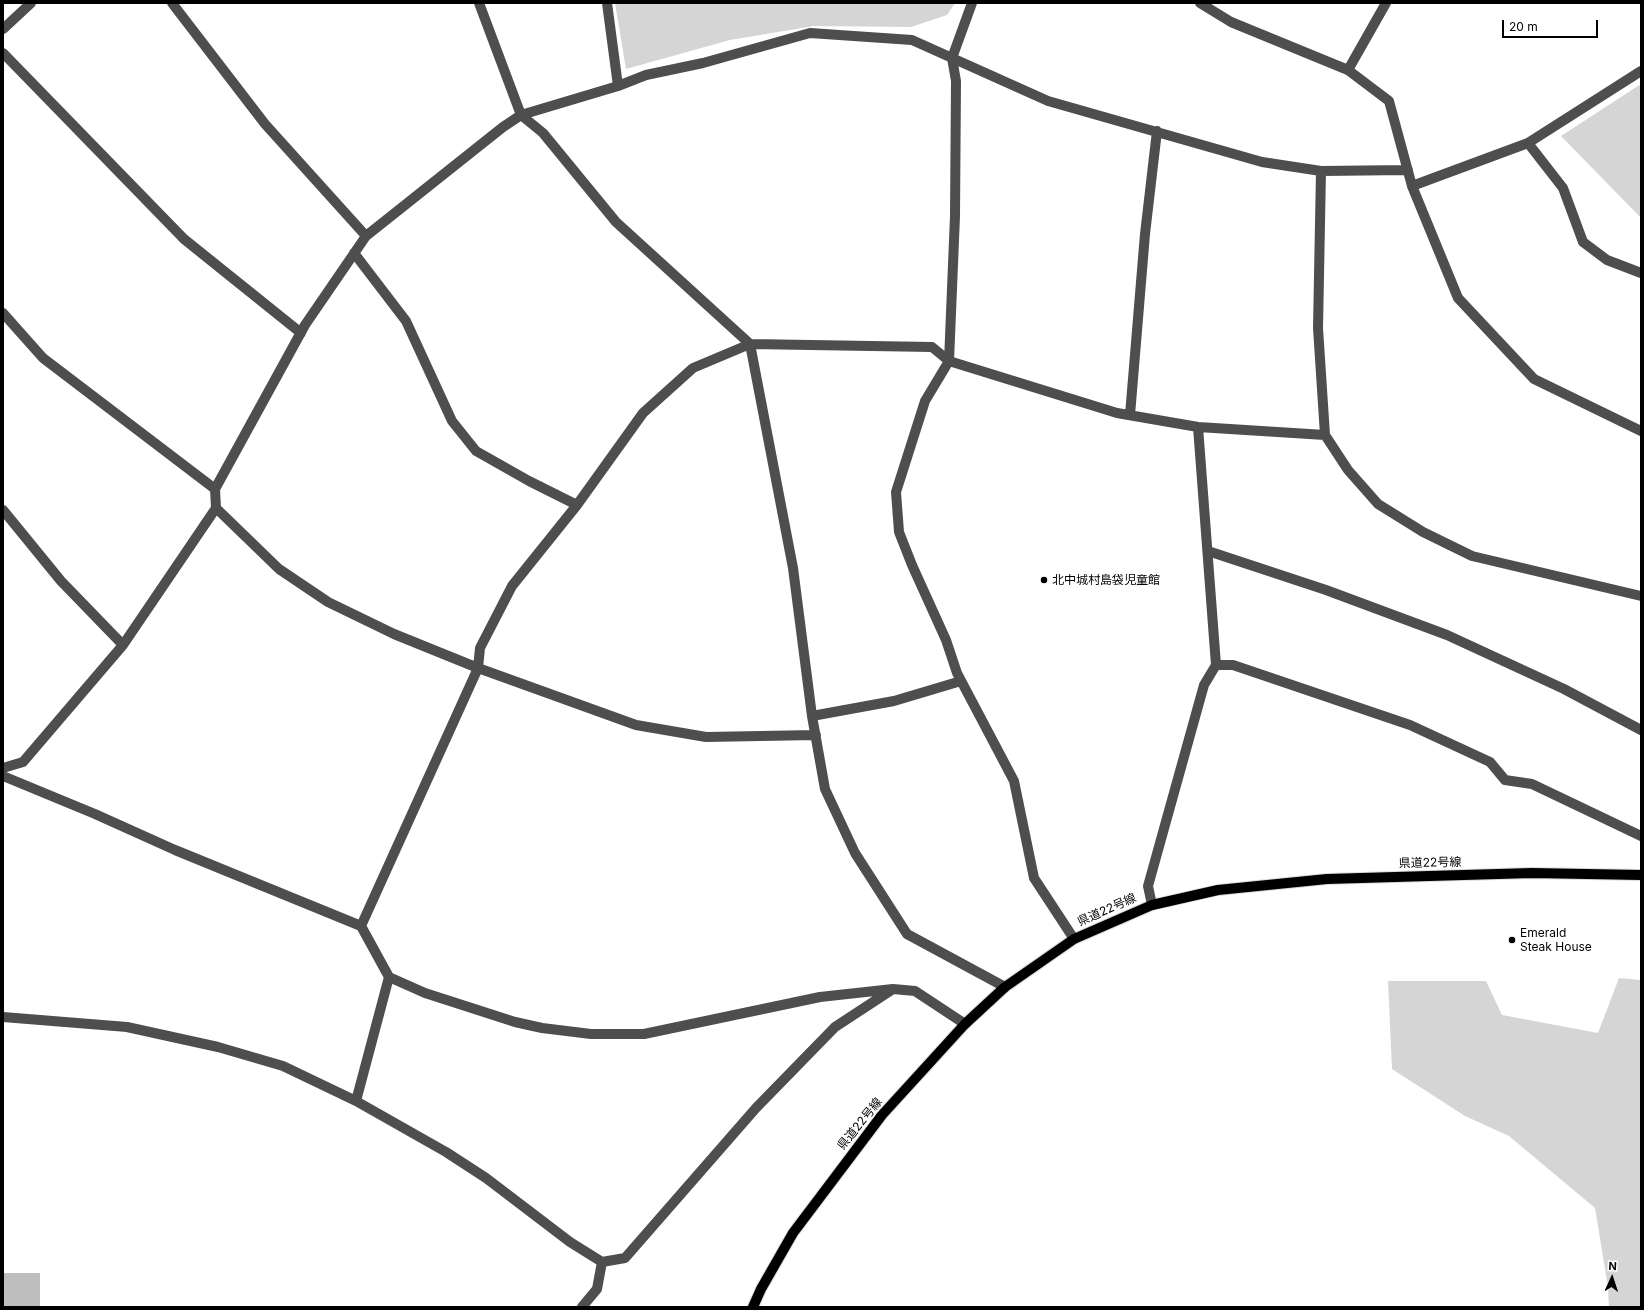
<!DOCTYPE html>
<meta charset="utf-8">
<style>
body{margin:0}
#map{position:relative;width:1644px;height:1310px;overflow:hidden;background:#fff;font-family:Inter,sans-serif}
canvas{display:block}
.frame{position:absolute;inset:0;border:4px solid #000;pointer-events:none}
.north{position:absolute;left:1592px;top:1258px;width:40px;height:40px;-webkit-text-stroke:3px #fff;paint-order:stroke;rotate:3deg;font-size:11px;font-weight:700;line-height:16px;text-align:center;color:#000}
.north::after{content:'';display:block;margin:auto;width:14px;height:18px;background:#000;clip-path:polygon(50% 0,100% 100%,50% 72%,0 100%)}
.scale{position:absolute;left:1502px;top:20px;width:96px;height:18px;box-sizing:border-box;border:2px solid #000;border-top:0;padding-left:5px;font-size:12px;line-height:14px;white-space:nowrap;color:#000;-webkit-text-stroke:3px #fff;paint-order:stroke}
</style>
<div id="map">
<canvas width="1644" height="1310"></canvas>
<div class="frame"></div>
<div class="north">N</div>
<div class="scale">20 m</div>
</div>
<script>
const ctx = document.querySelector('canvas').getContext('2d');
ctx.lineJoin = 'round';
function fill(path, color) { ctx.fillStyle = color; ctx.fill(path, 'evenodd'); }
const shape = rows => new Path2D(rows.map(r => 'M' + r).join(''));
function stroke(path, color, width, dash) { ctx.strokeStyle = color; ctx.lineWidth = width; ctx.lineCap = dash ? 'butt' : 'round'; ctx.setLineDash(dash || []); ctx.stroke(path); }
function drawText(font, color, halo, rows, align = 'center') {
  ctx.font = font + ' Inter,"Noto Sans JP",sans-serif'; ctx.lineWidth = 3; ctx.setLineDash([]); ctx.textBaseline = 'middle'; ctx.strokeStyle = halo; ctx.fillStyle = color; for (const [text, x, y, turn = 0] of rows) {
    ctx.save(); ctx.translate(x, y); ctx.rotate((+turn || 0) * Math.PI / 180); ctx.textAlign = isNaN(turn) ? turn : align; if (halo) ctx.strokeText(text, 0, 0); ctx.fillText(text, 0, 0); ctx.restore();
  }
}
fill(shape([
 [615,3,955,3,947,15,911,27,814,26,730,40,626,69],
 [1641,84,1641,218,1561,136],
 [1619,978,1641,980,1641,1307,1609,1307,1608,1287,1595,1208,1509,1136,1465,1116,1392,1069,1388,981,1486,981,1502,1015,1598,1033]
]), '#d5d5d5');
fill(shape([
 [3,1273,40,1273,40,1307,3,1307]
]), '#bebebe');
const major = shape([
 [753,1307,761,1289,793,1233,882,1115,965,1024,1005,987,1074,939,1152,905,1218,890,1327,879,1532,873,1641,875]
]);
stroke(major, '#dbdbdb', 12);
stroke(shape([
 [172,3,265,124,366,236],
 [479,3,521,115,543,133,616,222,750,344,793,568,812,716,825,789,855,853,907,934,1005,987],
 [607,3,618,86],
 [972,3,952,58,956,81,955,216,949,361,925,401,896,492,899,532,912,565,946,640,957,673,1014,781,1034,878,1074,939],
 [1200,3,1231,22,1348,70,1389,101,1412,186,1458,298,1534,379,1641,431],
 [3,29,31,3],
 [3,53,184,239,301,333],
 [1348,70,1386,3],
 [1528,143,1641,71],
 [1321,171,1318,328,1325,435],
 [1412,186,1528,143,1563,188,1583,242,1607,260,1641,273],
 [354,253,406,321,452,421,476,451,529,481,577,505],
 [3,313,43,358,215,489],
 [1130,415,1145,234,1157,131],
 [216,508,279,569,328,602,394,634,478,668,636,725,706,737,816,735],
 [3,510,61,581,123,645],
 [1208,551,1326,590,1447,635,1564,689,1641,730],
 [1216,665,1233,665,1410,725,1490,762,1505,780,1532,784,1641,836],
 [812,716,894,701,961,681],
 [3,768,23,762,123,645,216,508,215,489,305,325,366,236,503,127,521,115,618,86,646,75,703,63,810,33,912,40,1048,101,1262,162,1321,171,1408,170],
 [3,776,95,814,175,850,361,926,389,977,425,993,515,1022,542,1028,591,1034,644,1034,820,997,893,989,915,991,965,1024],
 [1152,905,1148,886,1204,685,1216,665,1198,427],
 [361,926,478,668,480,648,512,586,577,505,643,413,693,368,750,344,932,347,949,361,1117,413,1198,427,1325,435,1348,470,1378,504,1423,532,1472,556,1641,596],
 [3,1017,127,1027,218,1047,283,1066,356,1101,446,1152,486,1178,570,1242,602,1262,625,1258,756,1108,835,1027,893,989],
 [356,1101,389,977],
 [582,1307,597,1289,602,1262]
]), '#4e4e4e', 10);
stroke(major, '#000', 10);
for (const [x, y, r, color] of [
 [1044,580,4,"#000"],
 [1512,940,4,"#000"]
]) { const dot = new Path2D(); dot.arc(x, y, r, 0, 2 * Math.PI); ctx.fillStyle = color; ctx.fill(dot); stroke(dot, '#fff', 1.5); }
drawText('12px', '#000', '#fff', [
 ["北中城村島袋児童館",1052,580],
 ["Emerald",1520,933],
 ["Steak House",1520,947]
], 'left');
drawText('12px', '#000', '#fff', [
 ["県道22号線",1430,863,-1],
 ["県道22号線",1107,910,-24],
 ["県道22号線",860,1124,-51]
]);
</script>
